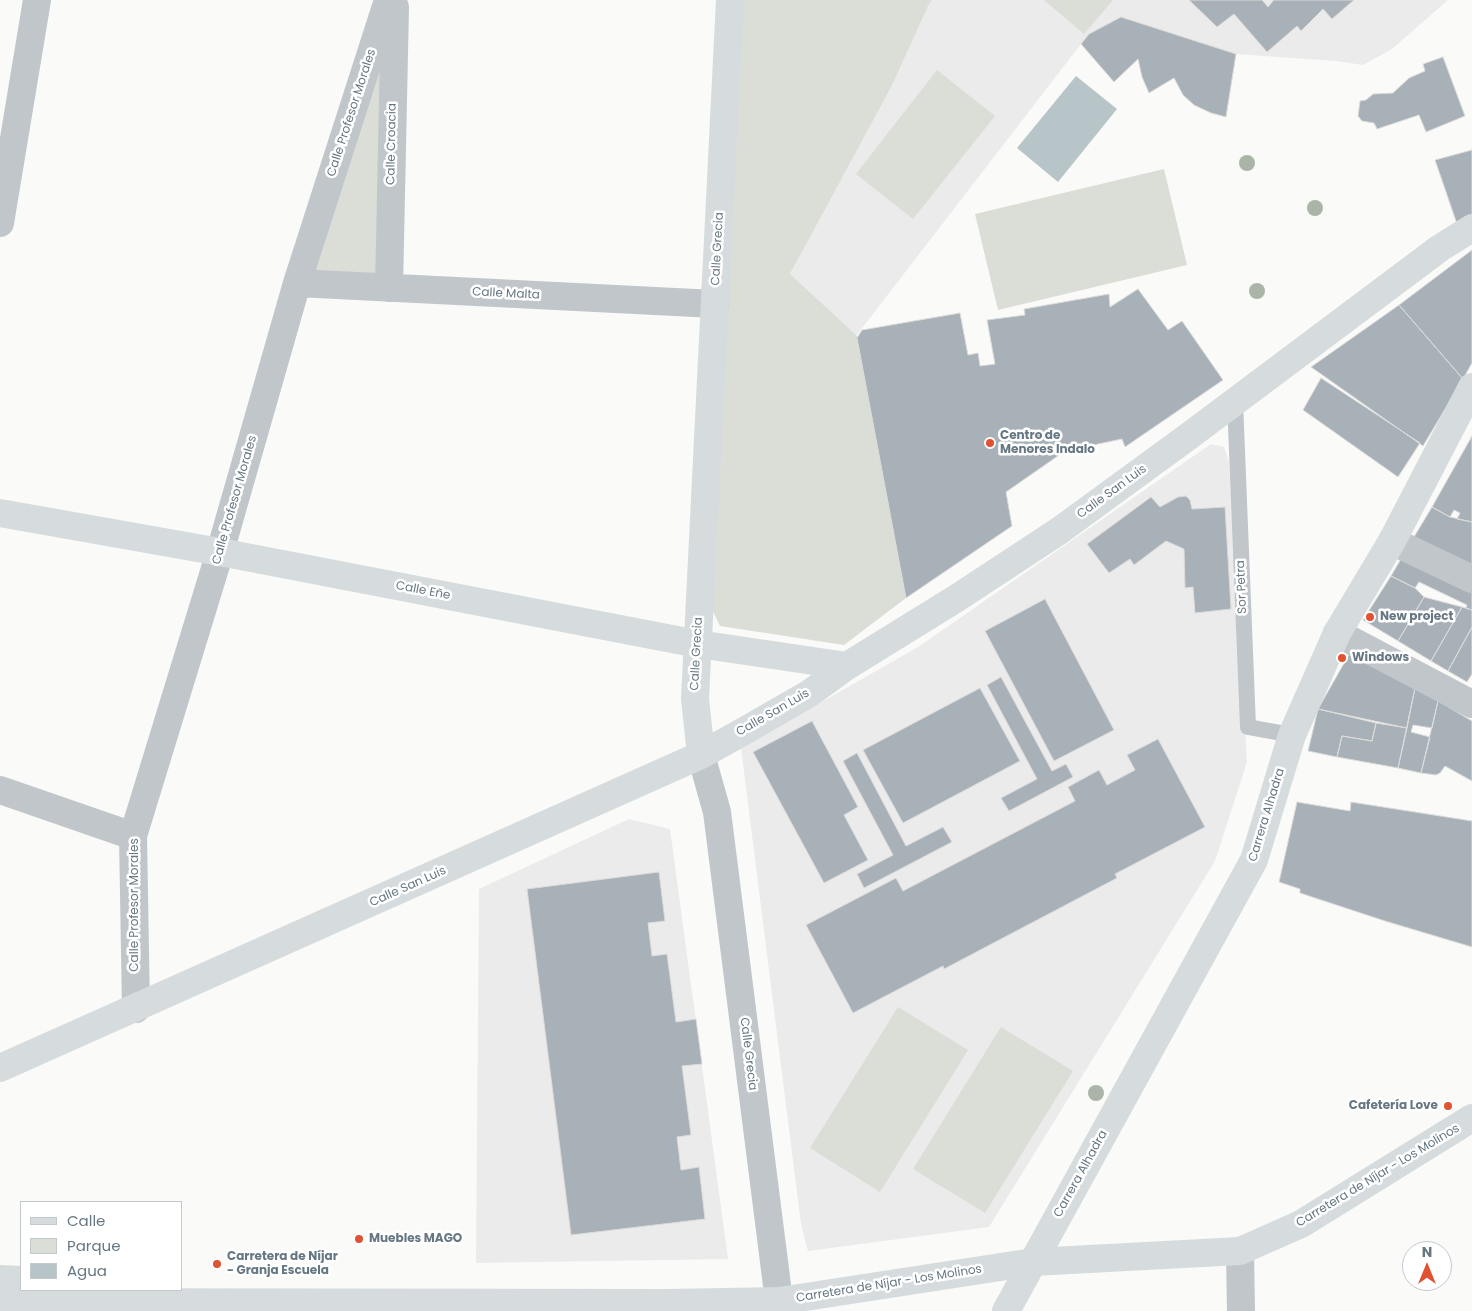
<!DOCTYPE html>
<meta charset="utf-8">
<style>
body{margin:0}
#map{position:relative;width:1472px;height:1311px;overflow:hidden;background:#fafaf8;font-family:Poppins,sans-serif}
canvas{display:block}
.legend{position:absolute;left:20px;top:1201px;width:162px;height:90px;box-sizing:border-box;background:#fff;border:1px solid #c1c9cd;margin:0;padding:6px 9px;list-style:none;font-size:15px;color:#657782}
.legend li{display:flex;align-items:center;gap:10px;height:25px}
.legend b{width:25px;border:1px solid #c1c9cd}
.north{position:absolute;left:1402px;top:1241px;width:50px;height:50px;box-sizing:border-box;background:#fff;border:1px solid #c1c9cd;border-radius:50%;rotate:0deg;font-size:14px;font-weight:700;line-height:20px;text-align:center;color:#657782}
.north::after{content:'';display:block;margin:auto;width:18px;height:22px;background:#e05232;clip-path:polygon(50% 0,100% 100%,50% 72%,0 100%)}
</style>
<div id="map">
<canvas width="1472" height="1311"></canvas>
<ul class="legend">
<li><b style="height:6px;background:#d6dcde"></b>Calle</li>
<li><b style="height:14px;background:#daded7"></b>Parque</li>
<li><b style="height:14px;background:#b8c5c8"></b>Agua</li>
</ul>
<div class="north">N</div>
</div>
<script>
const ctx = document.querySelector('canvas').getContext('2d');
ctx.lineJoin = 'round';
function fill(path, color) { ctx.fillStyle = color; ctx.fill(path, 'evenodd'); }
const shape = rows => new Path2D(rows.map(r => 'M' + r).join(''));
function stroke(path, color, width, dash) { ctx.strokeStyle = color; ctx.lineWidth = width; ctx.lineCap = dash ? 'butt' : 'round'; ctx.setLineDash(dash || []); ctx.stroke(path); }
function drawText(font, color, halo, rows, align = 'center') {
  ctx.font = font + ' Poppins,sans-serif'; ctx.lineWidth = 5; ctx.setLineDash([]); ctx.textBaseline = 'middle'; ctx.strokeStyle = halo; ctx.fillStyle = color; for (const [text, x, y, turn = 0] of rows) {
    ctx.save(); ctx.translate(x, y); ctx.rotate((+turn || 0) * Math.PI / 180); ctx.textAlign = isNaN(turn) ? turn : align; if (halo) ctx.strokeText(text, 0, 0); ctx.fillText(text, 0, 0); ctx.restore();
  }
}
fill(shape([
 [931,0,1448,0,1392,49,1363,65,1336,61,1236,54,1218,51,1081,44,856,336,790,275],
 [1211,444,1224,447,1229,462,1247,762,1215,861,989,1227,808,1251,801,1224,741,748,918,647],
 [629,819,670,829,728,1259,476,1263,479,889]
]), '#ebebeb');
fill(shape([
 [388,0,389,288,297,283],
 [726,0,932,0,928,6,891,87,790,274,857,336,906,598,844,645,720,626,701,586],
 [1044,0,1113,0,1084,34],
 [937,70,995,116,913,219,856,174],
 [1164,169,1187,265,998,310,975,214],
 [898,1007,968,1050,880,1192,810,1148],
 [1001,1027,1073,1071,985,1213,913,1169]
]), '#daded7');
fill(shape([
 [1076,76,1117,109,1058,182,1017,148]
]), '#b8c5c8');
const building = shape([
 [1189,0,1262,0,1268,7,1273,1,1273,0,1354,0,1332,19,1323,9,1301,31,1297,26,1267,52,1234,14,1217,27,1189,0],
 [1121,17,1236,54,1226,117,1211,113,1194,105,1183,95,1174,78,1149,93,1142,77,1138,59,1114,82,1081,44,1089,34,1121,17],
 [1443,57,1465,116,1426,132,1419,115,1377,129,1374,123,1362,121,1358,116,1360,101,1366,100,1373,94,1393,93,1409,78,1425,71,1423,64,1443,57],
 [1472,150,1472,215,1457,224,1435,160,1472,150],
 [1472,250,1472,363,1463,379,1399,305,1472,250],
 [1138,289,1168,330,1182,321,1223,380,1125,447,1122,439,1065,451,1006,492,1012,526,906,598,857,338,862,330,960,313,968,355,978,353,980,366,995,364,987,320,1025,315,1024,309,1109,294,1110,307,1138,289],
 [1399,305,1463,379,1423,446,1311,367,1399,305],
 [1321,378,1420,443,1398,477,1303,410,1321,378],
 [1472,436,1472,522,1457,519,1460,513,1454,510,1450,517,1432,507,1472,436],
 [1186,496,1190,500,1192,509,1225,507,1231,609,1195,613,1193,587,1185,588,1184,549,1166,541,1134,565,1130,559,1109,573,1087,544,1151,497,1160,507,1178,497,1186,496],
 [1432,507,1450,517,1472,522,1472,568,1411,542,1432,507],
 [1405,552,1472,584,1472,610,1466,608,1467,605,1419,582,1415,588,1391,576,1405,552],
 [1391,576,1415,588,1424,597,1398,641,1363,620,1391,576],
 [1424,597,1462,607,1431,661,1398,641,1424,597],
 [1045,599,1114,730,1054,761,985,631,1045,599],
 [1462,607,1472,610,1472,627,1448,671,1431,661,1462,607],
 [1472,627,1472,674,1467,682,1448,671,1472,627],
 [1351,651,1415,688,1407,728,1318,709,1351,651],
 [1001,677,1052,771,1066,764,1073,777,1009,811,1001,798,1037,779,987,685,1001,677],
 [980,688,1020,761,903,823,863,750,980,688],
 [1415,688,1438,701,1432,728,1413,725,1411,732,1430,737,1421,773,1398,768,1415,688],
 [1438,701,1472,721,1472,781,1445,766,1440,773,1436,775,1421,773,1438,701],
 [1318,709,1376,723,1372,741,1342,736,1337,757,1308,751,1318,709],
 [812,721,858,807,844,815,868,860,824,883,753,752,812,721],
 [1376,723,1407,728,1398,768,1337,757,1342,736,1372,741,1376,723],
 [1158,739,1205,827,1115,874,1117,878,944,969,943,966,853,1013,806,925,896,878,903,891,1075,801,1068,787,1099,770,1107,785,1135,770,1127,755,1158,739],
 [857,753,906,846,943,827,952,842,864,888,857,874,893,855,843,761,857,753],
 [1297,802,1350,811,1351,802,1472,821,1472,947,1385,921,1300,893,1300,889,1279,882,1297,802],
 [659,872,665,921,648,923,652,956,667,954,676,1022,696,1019,702,1064,682,1066,691,1135,677,1137,681,1170,699,1167,705,1219,571,1235,527,889,659,872]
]);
fill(building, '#a8b1b7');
stroke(building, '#dcdbda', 1);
stroke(shape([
 [1235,401,1248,727,1292,735]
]), '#c1c6ca', 16);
stroke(shape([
 [0,223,37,0],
 [297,283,715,304],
 [389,288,395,7],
 [1392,541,1472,579],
 [1337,633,1472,704],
 [701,755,717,812,779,1301],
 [0,790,133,836],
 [136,1009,133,836,220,552,297,283,388,0],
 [1240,1251,1241,1311]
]), '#c1c6ca', 28);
stroke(shape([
 [0,513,220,552,698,644,847,666],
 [701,755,695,699,730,0],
 [0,1068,701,755,746,730,810,693,847,666,957,598,1059,531,1189,436,1440,248,1472,228],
 [1006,1311,1254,860,1292,735,1337,633,1392,541,1472,387]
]), '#d6dcde', 28);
stroke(shape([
 [0,1279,21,1280],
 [0,1302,668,1303,779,1301,1033,1262,1240,1251,1301,1224,1472,1118]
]), '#d6dcde', 28);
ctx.fillStyle = '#aab4a7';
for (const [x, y] of [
 [1247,163],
 [1315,208],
 [1257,291],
 [1096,1093]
]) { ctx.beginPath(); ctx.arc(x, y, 8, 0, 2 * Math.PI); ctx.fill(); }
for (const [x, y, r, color] of [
 [990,443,5,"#e05232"],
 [1370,617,5,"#e05232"],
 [1342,658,5,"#e05232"],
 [1448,1106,5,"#e05232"],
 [359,1239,5,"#e05232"],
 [217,1264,5,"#e05232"]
]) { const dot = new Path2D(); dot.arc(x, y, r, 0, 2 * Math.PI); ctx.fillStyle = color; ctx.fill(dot); stroke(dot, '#fff', 2); }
drawText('12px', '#657782', '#fff', [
 ["Calle Profesor Morales",352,113,-72],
 ["Calle Croacia",392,144,-89],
 ["Calle Grecia",718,249,-87],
 ["Calle Malta",506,294,3],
 ["Calle San Luis",1112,492,-36],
 ["Calle Profesor Morales",235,500,-74],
 ["Sor Petra",1242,587,-92],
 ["Calle Eñe",423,591,11],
 ["Calle Grecia",697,654,-87],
 ["Calle San Luis",773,713,-30],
 ["Carrera Alhadra",1267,815,-73],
 ["Calle San Luis",408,887,-24],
 ["Calle Profesor Morales",135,905,-90],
 ["Calle Grecia",748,1054,83],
 ["Carrera Alhadra",1081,1174,-61],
 ["Carretera de Níjar - Los Molinos",1378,1176,-31],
 ["Carretera de Níjar - Los Molinos",889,1284,-9]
]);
drawText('bold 12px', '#657782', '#fff', [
 ["Centro de",1000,436],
 ["Menores Indalo",1000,450],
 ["New project",1380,617],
 ["Windows",1352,658],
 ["Cafetería Love",1438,1106,"right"],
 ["Muebles MAGO",369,1239],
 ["Carretera de Níjar",227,1257],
 ["- Granja Escuela",227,1271]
], 'left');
</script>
